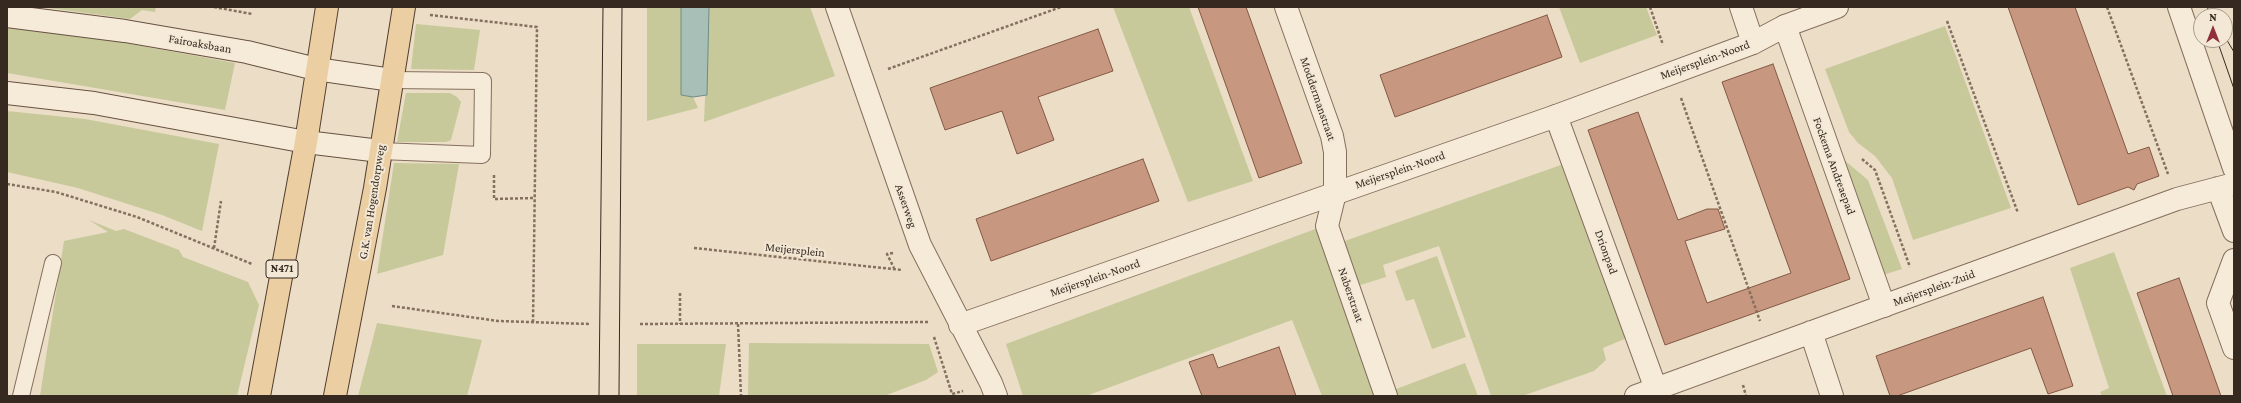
<!DOCTYPE html>
<style>
body{margin:0}
#map{position:relative;width:2241px;height:403px;overflow:hidden;background:#ebddc6;font-family:"Crimson Pro",serif}
canvas{display:block}
.frame{position:absolute;inset:0;border:8px solid #362920;pointer-events:none}
.north{position:absolute;left:2193px;top:8px;width:40px;height:40px;box-sizing:border-box;background:#f3e8d5;border:1px solid #a79c8d;border-radius:50%;rotate:0deg;font-size:11px;font-weight:700;line-height:16px;text-align:center;color:#362920}
.north::after{content:'';display:block;margin:auto;width:14px;height:18px;background:#903139;clip-path:polygon(50% 0,100% 100%,50% 72%,0 100%)}
</style>
<div id="map">
<canvas width="2241" height="403"></canvas>
<div class="frame"></div>
<div class="north">N</div>
</div>
<script>
const ctx = document.querySelector('canvas').getContext('2d');
ctx.lineJoin = 'round';
function fill(path, color) { ctx.fillStyle = color; ctx.fill(path, 'evenodd'); }
const shape = rows => new Path2D(rows.map(r => 'M' + r).join(''));
function stroke(path, color, width, dash) { ctx.strokeStyle = color; ctx.lineWidth = width; ctx.lineCap = dash ? 'butt' : 'round'; ctx.setLineDash(dash || []); ctx.stroke(path); }
function drawText(font, color, halo, rows, align = 'center') {
  ctx.font = font + ' "Crimson Pro",serif'; ctx.lineWidth = 4; ctx.setLineDash([]); ctx.textBaseline = 'middle'; ctx.strokeStyle = halo; ctx.fillStyle = color; for (const [text, x, y, turn = 0] of rows) {
    ctx.save(); ctx.translate(x, y); ctx.rotate((+turn || 0) * Math.PI / 180); ctx.textAlign = isNaN(turn) ? turn : align; if (halo) ctx.strokeText(text, 0, 0); ctx.fillText(text, 0, 0); ctx.restore();
  }
}
fill(shape([
 [42,7,156,7,155,12,142,10,130,19],
 [647,7,681,7,681,95,693,97,698,108,647,121],
 [709,7,810,7,835,76,704,122],
 [1113,7,1189,7,1253,181,1188,202],
 [1559,7,1646,7,1657,35,1580,63],
 [416,24,480,30,474,70,411,69],
 [1945,26,2011,208,1913,240,1892,178,1875,156,1858,143,1849,132,1825,69],
 [7,28,109,40,235,63,225,110,7,73],
 [406,93,450,93,457,97,461,102,451,140,446,142,397,142],
 [7,111,85,119,219,144,202,231,162,215,78,188,7,172],
 [1837,154,1868,180,1902,269,1883,275],
 [394,163,459,164,443,255,377,274],
 [1561,165,1627,338,1603,348,1606,360,1594,371,1522,396,1491,396,1439,246,1383,265,1386,277,1354,287,1339,243],
 [89,220,116,231,124,229,179,250,183,257,248,282,259,305,237,396,40,396,64,241,108,232],
 [1318,228,1378,396,1322,396,1292,320,1086,396,1023,396,1006,344],
 [2114,252,2167,396,2102,396,2100,392,2109,388,2070,268],
 [1437,256,1466,337,1432,349,1414,299,1406,301,1395,271],
 [377,323,482,340,467,396,358,396],
 [749,343,929,344,938,372,926,380,884,396,748,396],
 [637,344,726,344,719,396,637,396],
 [1465,363,1478,396,1392,396,1391,391]
]), '#c7c99b');
const water = shape([
 [681,7,709,7,707,95,693,97,681,95,681,7]
]);
fill(water, '#a7bfb6');
stroke(water, '#6e8d83', 1);
const building = shape([
 [1198,7,1246,7,1302,163,1259,178,1198,7],
 [2008,7,2075,7,2128,154,2149,147,2159,176,2137,184,2134,190,2128,187,2078,205,2008,7],
 [1547,15,1562,57,1395,117,1380,75,1547,15],
 [1098,29,1113,71,1038,97,1054,140,1017,154,1002,111,945,130,930,88,1098,29],
 [1773,64,1850,279,1665,345,1588,130,1638,112,1678,220,1707,209,1718,209,1725,229,1685,241,1707,303,1791,273,1722,82,1773,64],
 [1143,159,1159,201,991,261,976,219,1143,159],
 [2179,278,2205,351,2221,396,2173,396,2137,293,2179,278],
 [2043,297,2073,386,2048,394,2031,348,1897,396,1890,396,1876,356,2043,297],
 [1279,347,1296,396,1202,396,1189,362,1213,354,1218,368,1279,347]
]);
fill(building, '#c7977f');
stroke(building, '#835845', 1);
const service = shape([
 [380,151,482,155,483,81,392,80],
 [21,396,53,263]
]);
const pedestrian = shape([
 [1785,26,1884,306],
 [1556,116,1656,389],
 [1335,193,1327,226,1386,396]
]);
const minor = shape([
 [837,7,920,245,991,383,996,396],
 [1286,7,1332,136,1335,152,1335,193],
 [1741,7,1753,43],
 [2218,188,2234,231],
 [2234,260,2218,303,2234,348],
 [960,325,1556,116,1753,43,1785,26,1837,7],
 [1811,332,1832,396],
 [1636,396,2177,199,2234,184]
]);
const tertiary = shape([
 [2179,7,2234,168]
]);
const secondary = shape([
 [7,16,125,31,247,52,316,69,392,80],
 [7,93,94,103,306,142,380,151]
]);
const primary = shape([
 [259,396,306,142,327,7],
 [335,396,375,188,404,7]
]);
stroke(service, '#856f5d', 18);
stroke(pedestrian, '#856f5d', 24);
stroke(minor, '#856f5d', 24);
stroke(tertiary, '#856f5d', 24);
stroke(secondary, '#675140', 24);
stroke(primary, '#533e31', 24);
stroke(shape([
 [214,7,252,14],
 [1650,7,1663,45],
 [2107,7,2168,174],
 [430,15,537,27,533,322],
 [1947,21,2018,213],
 [888,69,1061,7],
 [1681,98,1760,321],
 [1862,159,1875,170,1910,267],
 [494,175,494,199,534,198],
 [7,184,56,192,137,217,252,264],
 [214,248,221,201],
 [694,248,902,270],
 [893,253,887,254,894,268],
 [680,293,680,324],
 [392,306,498,321,590,324],
 [640,324,929,322],
 [738,324,741,396],
 [934,337,952,394,963,391],
 [1743,385,1746,396]
]), '#856f5d', 2.5, [3, 2]);
stroke(service, '#f6ebd9', 16);
stroke(pedestrian, '#f6ebd9', 22);
stroke(minor, '#f6ebd9', 22);
stroke(tertiary, '#f6ebd9', 22);
stroke(secondary, '#f6ebd9', 22);
stroke(primary, '#ebcea1', 22);
stroke(shape([
 [2207,7,2212,16],
 [2225,37,2234,52],
 [2217,40,2234,89],
 [599,396,603,7],
 [619,396,622,7]
]), '#362920', 1);
for (const [x, y, w] of [
 [282,269,32]
]) { const box = new Path2D(); box.roundRect(x - w / 2, y - 9, w, 18, 3); ctx.fillStyle = '#f3e8d5'; ctx.fill(box); stroke(box, '#362920', 1); }
drawText('bold 11px', '#362920', null, [
 ["N471",282,269]
]);
drawText('12px', '#362920', '#f3e8d5', [
 ["Fairoaksbaan",200,44,10],
 ["Meijersplein-Noord",1705,60,-20],
 ["Moddermanstraat",1318,99,71],
 ["Fockema Andreaepad",1834,166,70],
 ["Meijersplein-Noord",1400,170,-19],
 ["G.K. van Hogendorpweg",372,202,-81],
 ["Asserweg",906,206,71],
 ["Meijersplein",795,250,6],
 ["Drionpad",1606,252,70],
 ["Meijersplein-Noord",1095,278,-19],
 ["Meijersplein-Zuid",1934,288,-20],
 ["Naberstraat",1351,295,71]
]);
</script>
